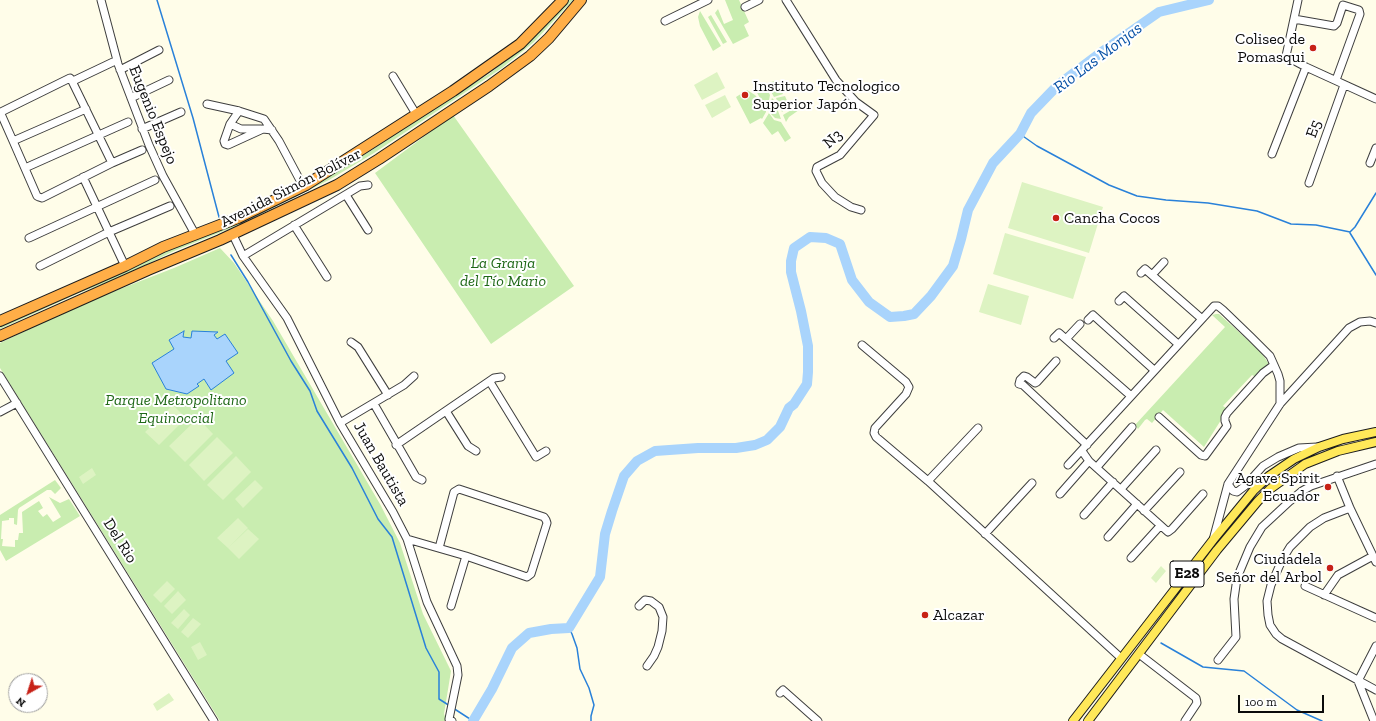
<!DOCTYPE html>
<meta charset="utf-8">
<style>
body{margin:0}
#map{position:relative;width:1376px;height:721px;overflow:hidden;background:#fffde9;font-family:"Zilla Slab",serif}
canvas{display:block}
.north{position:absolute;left:8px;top:673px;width:40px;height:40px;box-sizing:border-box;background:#fff;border:1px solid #9d9d9d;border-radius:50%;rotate:219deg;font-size:11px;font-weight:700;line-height:16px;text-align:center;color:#0b0b0b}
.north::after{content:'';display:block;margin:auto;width:14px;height:18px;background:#c72117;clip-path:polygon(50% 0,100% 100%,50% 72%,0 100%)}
.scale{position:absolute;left:1238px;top:695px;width:86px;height:18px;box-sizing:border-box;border:2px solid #0b0b0b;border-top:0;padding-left:5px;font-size:12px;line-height:14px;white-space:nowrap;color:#0b0b0b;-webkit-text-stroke:3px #fff;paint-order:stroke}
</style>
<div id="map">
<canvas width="1376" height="721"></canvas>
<div class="north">N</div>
<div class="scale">100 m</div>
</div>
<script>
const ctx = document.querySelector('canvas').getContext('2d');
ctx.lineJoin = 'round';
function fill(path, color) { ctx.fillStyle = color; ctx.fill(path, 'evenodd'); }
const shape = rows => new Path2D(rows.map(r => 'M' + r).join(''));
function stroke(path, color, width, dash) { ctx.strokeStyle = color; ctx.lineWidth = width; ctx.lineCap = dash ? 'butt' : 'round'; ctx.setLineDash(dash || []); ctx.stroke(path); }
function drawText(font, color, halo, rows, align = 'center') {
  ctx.font = font + ' "Zilla Slab",serif'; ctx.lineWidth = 4; ctx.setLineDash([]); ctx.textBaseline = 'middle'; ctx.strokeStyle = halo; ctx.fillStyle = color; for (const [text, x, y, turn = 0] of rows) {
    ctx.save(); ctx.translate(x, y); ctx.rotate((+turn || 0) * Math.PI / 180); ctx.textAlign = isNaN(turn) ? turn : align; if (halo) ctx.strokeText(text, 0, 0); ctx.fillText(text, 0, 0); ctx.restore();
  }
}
fill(shape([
 [568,0,573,0,534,42,502,68,374,153,329,180,241,224,174,251,121,277,79,293,0,329,0,325,310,186,349,164,372,150,413,121,489,74,532,39],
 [725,0,739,0,749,22,744,25,749,36,733,44,715,13,718,9,724,24,733,20],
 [700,11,721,46,713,51,700,26,698,17],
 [711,15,727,42,723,44,708,17],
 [776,80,783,94,774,97,767,84],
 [765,86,770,95,768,105,760,98,756,91],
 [747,90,755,95,766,108,766,112,762,119,761,118,750,124,736,97],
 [785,96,789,105,784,109,784,110,782,112,776,98],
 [772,98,774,100,781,119,775,118,771,114,769,107],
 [798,106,799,110,789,117,786,122,783,115],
 [769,113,774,120,781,122,791,138,785,142,778,131,772,135,763,123],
 [453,115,574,286,491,344,375,173],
 [220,248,234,263,273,321,380,504,400,543,423,614,451,671,444,714,447,721,220,721,0,368,0,343,84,303,174,268],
 [1216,314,1219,314,1260,351,1269,364,1256,377,1252,375,1223,406,1226,408,1222,414,1221,420,1204,447,1163,410,1152,423,1147,419,1145,420,1138,429,1135,425,1225,327,1212,315],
 [55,480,61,488,55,494,51,490,47,490,19,508,18,510,17,525,14,524,14,518,9,518,9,520,2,521,1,539,3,539,2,546,15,547,15,540,18,540,19,533,23,533,22,512,39,501,43,508,38,511,43,517,47,514,53,522,61,517,49,497,60,503,69,499,80,516,6,561,0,550,0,515]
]), '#c9edb0');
fill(shape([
 [717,72,725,88,702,100,694,85],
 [725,95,731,107,712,118,705,105],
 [1022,182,1103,207,1089,253,1008,228],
 [1005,233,1086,257,1073,299,993,274],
 [988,284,1029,296,1021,325,979,312],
 [173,405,186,418,159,445,145,432],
 [198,418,213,434,185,462,169,446],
 [217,437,233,453,204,481,189,465],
 [236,456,251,472,223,500,207,485],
 [92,468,96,475,83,484,79,477],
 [255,480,263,488,243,508,235,499],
 [238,518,248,528,228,548,217,538],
 [248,529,259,539,239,559,228,548],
 [1161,566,1166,571,1156,583,1151,578],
 [167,581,175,589,161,603,153,595],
 [178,591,186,600,172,614,164,606],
 [184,609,190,615,178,629,171,623],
 [193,618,201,624,188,638,181,632],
 [200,642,207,655,198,660,191,647],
 [169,693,174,700,157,711,153,704]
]), '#ddf3c2');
const water = shape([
 [184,331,183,337,191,338,192,331,218,332,214,335,217,339,225,334,238,353,226,361,234,373,211,390,204,379,197,384,199,386,187,394,166,389,152,363,174,349,169,340,184,331]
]);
fill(water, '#a9d4fc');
stroke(water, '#2981d9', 1);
stroke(shape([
 [157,0,193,118,219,217],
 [1020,134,1037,146,1109,185,1137,196,1166,200,1208,203,1257,211,1291,224,1316,225,1350,232,1355,227,1376,193],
 [1350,233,1376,275],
 [231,255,248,282,291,361,310,391,317,411,352,468,378,519,392,537,426,648,439,672,439,699,450,706],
 [569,628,572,634,577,648,580,669,589,688,594,705,591,716,591,721],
 [1161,643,1203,667,1244,671,1297,710,1322,721],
 [453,708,473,721]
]), '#2981d9', 1.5);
stroke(shape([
 [473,721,492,689,512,648,529,633,551,629,569,628,600,577,605,534,612,511,624,476,637,461,655,451,698,448,736,448,755,445,767,440,780,427,789,408,794,404,807,384,808,372,808,346,801,311,791,272,791,261,794,248,810,237,826,238,840,244,852,280,869,302,890,317,904,316,914,314,931,296,953,266,961,239,968,210,993,163,1020,134,1031,113,1058,85,1103,51,1159,12,1209,0]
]), '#a9d4fc', 10);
const minor = shape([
 [101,0,118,64,149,145,163,176,195,234],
 [786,0,836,80,856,102,874,115,840,155,817,167,816,171,822,183,835,197,851,207,861,210],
 [1298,0,1286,56,1289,58,1306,67,1376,99],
 [745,7,759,0],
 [1294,19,1334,26,1337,23,1343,5,1359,10,1360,14,1336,80],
 [665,21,708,0],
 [120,70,159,50],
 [393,76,416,114],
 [73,81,113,62],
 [131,98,169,80],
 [207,104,239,111,264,119,279,141,303,186],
 [239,111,230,124,224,141,225,144,228,145,263,129,272,130],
 [230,124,241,129,261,129],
 [142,129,181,112],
 [13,141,86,109],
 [1272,154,1306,67],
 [112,163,71,79,70,78,1,112,1,114,13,141,37,196,39,197,42,198,112,163,142,150],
 [1370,163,1376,148],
 [25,168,128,122],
 [83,177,125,266],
 [1309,183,1344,85],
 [346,195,368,230],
 [294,225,327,277],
 [233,235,243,256,287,318,340,423,393,512,407,539,427,602,457,666,458,675,449,719,452,721],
 [29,238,155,180],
 [243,256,360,186,368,185],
 [40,266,109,232,170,206],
 [1141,273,1145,269,1202,319],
 [1152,275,1164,262],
 [1119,301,1124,296,1178,344],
 [1088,320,1093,315,1154,370],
 [1054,338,1059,333,1131,396],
 [1066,339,1080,324],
 [351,342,358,347,388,395],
 [862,345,906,382,909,387,906,394,875,428,874,433,876,437,928,481,1121,658],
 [0,376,214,721],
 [490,382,536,457,546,451],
 [1019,384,1023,385,1087,445],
 [1019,384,1020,380,1024,376,1027,377,1035,383,1037,382,1056,361],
 [374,404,416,477,422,480],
 [446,411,468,446,476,451],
 [0,412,17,403],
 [1159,417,1201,455,1205,456,1227,426,1225,421,1225,417,1227,413,1263,373,1274,365],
 [340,423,404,385,414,376],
 [396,445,494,378,501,377],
 [1082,451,1089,461,1168,532,1172,529,1203,494],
 [1068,465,1214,306,1218,306,1223,310,1251,337,1270,356,1278,374,1280,381,1280,404],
 [1097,467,1132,427],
 [1337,476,1350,508,1376,562],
 [928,481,978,428],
 [1228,484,1233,491,1237,492,1245,486,1263,466,1278,457,1299,448,1317,447],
 [1121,489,1156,450],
 [1060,494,1089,461],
 [1350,508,1324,518,1310,527,1290,547,1282,560,1271,585,1267,601,1268,615,1270,625,1276,634,1282,639,1376,690],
 [1144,511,1180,472],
 [1084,515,1113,482],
 [985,534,1032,483],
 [1108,537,1137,504],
 [407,539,466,556,527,577,531,574,547,523,546,520,544,517,459,489,454,492,439,548],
 [1213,540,1228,484,1280,404,1349,328,1360,322,1370,321,1376,323],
 [1131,558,1160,526],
 [1305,586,1376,618],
 [1324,595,1338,575,1373,556],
 [451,606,466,556],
 [639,606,645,600,651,601,659,607,663,617,662,631,658,647,654,656,647,666],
 [1139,654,1196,698,1197,703,1185,721],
 [1218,660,1236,637,1234,599,1237,578,1250,547,1262,527,1290,501,1302,491,1311,486,1376,464],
 [780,693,783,690,818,721],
 [1374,721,1358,681,1376,646]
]);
const major = shape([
 [1073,721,1213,540,1254,490,1269,476,1294,459,1319,447,1343,439,1376,432],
 [1088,721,1217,550,1258,501,1270,489,1305,464,1338,451,1376,442]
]);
const highway = shape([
 [0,321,125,266,163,247,238,218,306,185,453,91,520,44,563,0],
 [0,336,148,270,220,240,337,185,379,159,489,86,530,56,549,38,581,0]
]);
stroke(minor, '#3e3e3e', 9);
stroke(major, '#1c1c1c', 10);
stroke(highway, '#1c1c1c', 12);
stroke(minor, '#fff', 7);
stroke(major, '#ffe859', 8);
stroke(highway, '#ffae47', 10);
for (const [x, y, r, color] of [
 [1313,48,4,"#c72117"],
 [745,95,4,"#c72117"],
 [1056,218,4,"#c72117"],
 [1328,487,4,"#c72117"],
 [1330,568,4,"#c72117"],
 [925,615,4,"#c72117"]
]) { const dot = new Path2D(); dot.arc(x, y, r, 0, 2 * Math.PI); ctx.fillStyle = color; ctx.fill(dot); stroke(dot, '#fff', 1.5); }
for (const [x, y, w] of [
 [1187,574,34]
]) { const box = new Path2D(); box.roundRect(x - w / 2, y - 13, w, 26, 3); ctx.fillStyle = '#fff'; ctx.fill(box); stroke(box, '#0b0b0b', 1); }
drawText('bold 15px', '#0b0b0b', null, [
 ["E28",1187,574]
]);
drawText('16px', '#0b0b0b', '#fff', [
 ["Coliseo de",1305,39],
 ["Pomasqui",1305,57],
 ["Instituto Tecnologico",753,86,"left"],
 ["Superior Japón",753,104,"left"],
 ["Cancha Cocos",1064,218,"left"],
 ["Agave Spirit",1320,478],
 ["Ecuador",1320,496],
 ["Ciudadela",1322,559],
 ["Señor del Arbol",1322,577],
 ["Alcazar",933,615,"left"]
], 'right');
drawText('16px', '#0b0b0b', '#fff', [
 ["Eugenio Espejo",153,115,68],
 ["E5",1314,129,-70],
 ["N3",833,139,-41],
 ["Avenida Simón Bolívar",291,188,-27],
 ["Juan Bautista",381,464,60],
 ["Del Rio",120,541,58]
]);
drawText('italic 16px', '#1f6817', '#fff', [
 ["La Granja",503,263],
 ["del Tío Mario",503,281],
 ["Parque Metropolitano",176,400],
 ["Equinoccial",176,418]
]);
drawText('italic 17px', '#0a53a7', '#fff', [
 ["Rio Las Monjas",1098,58,-37]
]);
</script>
